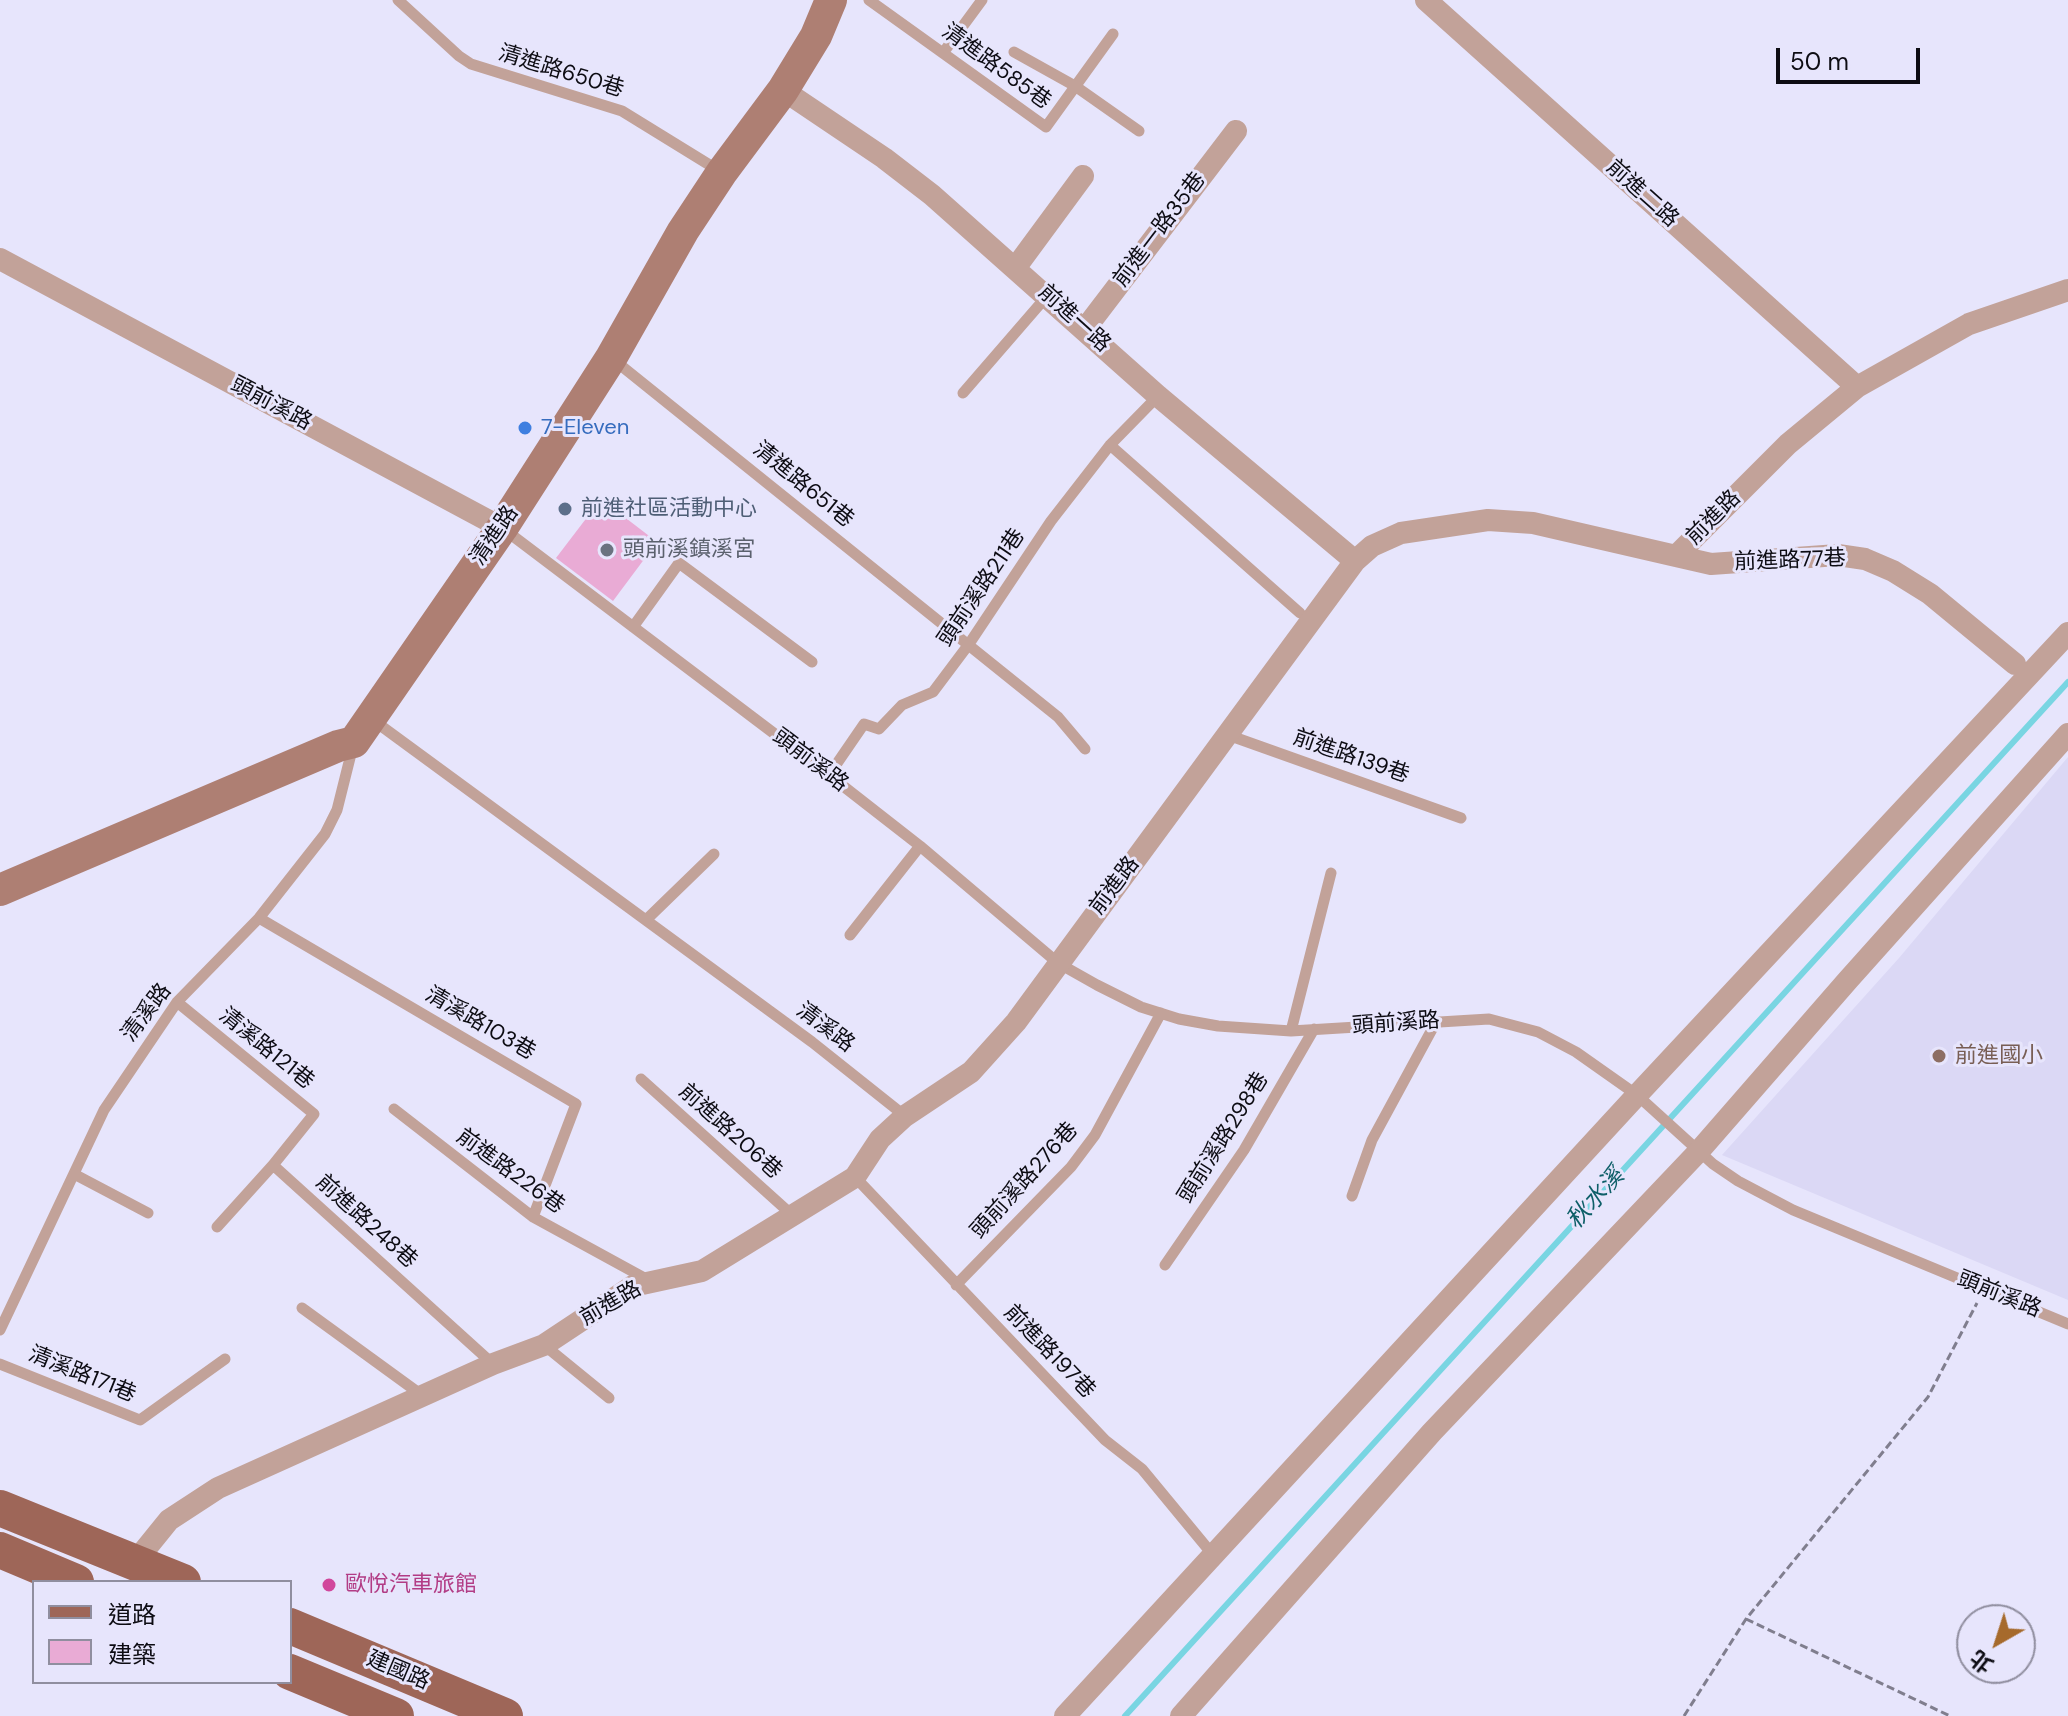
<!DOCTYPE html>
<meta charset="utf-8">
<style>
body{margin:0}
#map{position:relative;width:2068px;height:1716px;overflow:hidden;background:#e7e5fc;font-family:"DM Sans","Noto Sans TC",sans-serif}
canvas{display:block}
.legend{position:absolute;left:32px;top:1580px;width:260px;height:104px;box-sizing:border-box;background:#e7e5fc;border:2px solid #908e9f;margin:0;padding:10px 14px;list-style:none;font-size:24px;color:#0d0c13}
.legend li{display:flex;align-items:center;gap:16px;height:40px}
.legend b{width:40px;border:2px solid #908e9f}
.north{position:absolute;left:1956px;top:1604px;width:80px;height:80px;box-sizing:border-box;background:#e7e5fc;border:2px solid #908e9f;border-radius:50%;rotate:219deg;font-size:22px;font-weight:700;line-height:32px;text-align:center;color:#0d0c13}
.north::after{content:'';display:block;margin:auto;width:28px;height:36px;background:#a66a2c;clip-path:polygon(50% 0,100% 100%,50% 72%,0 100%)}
.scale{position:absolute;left:1776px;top:48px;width:144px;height:36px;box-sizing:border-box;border:4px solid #0d0c13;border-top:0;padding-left:10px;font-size:24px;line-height:28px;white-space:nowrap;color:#0d0c13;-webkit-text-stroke:6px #e7e5fc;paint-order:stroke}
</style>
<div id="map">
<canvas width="2068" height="1716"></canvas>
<ul class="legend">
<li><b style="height:10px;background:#9e6658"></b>道路</li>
<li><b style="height:22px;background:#e9abd5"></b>建築</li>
</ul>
<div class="north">北</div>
<div class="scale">50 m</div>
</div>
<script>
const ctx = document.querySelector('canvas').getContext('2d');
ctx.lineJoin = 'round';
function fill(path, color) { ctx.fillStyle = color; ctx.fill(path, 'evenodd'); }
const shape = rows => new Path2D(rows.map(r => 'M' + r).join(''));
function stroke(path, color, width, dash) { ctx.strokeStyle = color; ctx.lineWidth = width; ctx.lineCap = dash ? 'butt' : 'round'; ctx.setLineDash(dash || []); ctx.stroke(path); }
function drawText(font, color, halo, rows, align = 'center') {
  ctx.font = font + ' "DM Sans","Noto Sans TC",sans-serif'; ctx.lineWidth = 6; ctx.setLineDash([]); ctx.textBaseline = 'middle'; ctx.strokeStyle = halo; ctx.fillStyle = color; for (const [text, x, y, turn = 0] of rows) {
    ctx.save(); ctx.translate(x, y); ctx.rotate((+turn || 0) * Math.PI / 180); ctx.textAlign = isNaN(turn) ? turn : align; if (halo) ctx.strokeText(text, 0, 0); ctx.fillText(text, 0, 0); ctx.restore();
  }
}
fill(shape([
 [2068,757,2068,1300,1722,1155,1899,958]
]), '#dbd8f5');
stroke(shape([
 [1125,1716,2068,682]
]), '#79d5e2', 6);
fill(shape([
 [601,499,657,542,613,601,556,558]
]), '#e9abd5');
stroke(shape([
 [1746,1619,1950,1716],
 [1684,1716,1746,1619,1928,1397,1977,1303]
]), '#807e8e', 3, [8, 4]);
stroke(shape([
 [398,0,459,56,471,64,622,111,721,172],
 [869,0,1046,127,1113,34],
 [1014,52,1075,86,1139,131],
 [943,53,982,0],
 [614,360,1058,717,1085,749],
 [963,393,1047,296],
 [1110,445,1300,613],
 [505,530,829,775,920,846,1058,963,1097,985,1141,1007,1179,1019,1218,1026,1291,1031,1489,1019,1538,1032,1576,1052,1637,1095,1713,1164,1738,1181,1793,1210,2068,1324],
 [633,627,679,563,812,662],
 [373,720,812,1042,905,1116],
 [1228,735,1461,818],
 [829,775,864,724,879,729,902,705,933,692,969,644,1051,521,1110,445,1158,396],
 [259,918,576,1104,533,1217],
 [646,920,714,854],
 [850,935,920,846],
 [177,1002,314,1114,273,1165],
 [1291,1031,1331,873],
 [641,1079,791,1214],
 [394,1109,533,1217,650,1281],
 [74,1174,148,1213],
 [855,1177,1105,1440,1142,1469,1213,1555],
 [1352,1196,1372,1140,1436,1022],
 [217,1227,273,1165,493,1364],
 [1165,1265,1244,1150,1314,1029],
 [956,1285,1071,1167,1095,1135,1161,1013],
 [302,1308,423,1396],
 [0,1330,104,1110,177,1002,259,918,325,834,337,810,353,746],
 [544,1345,609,1398],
 [0,1364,140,1420,225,1359]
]), '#c2a299', 11);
stroke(shape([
 [1426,0,1857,387],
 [783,90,884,158,932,195,1158,396,1355,561],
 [0,259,502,528],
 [1016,267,1083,176],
 [1085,329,1236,131],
 [1676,556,1711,564,1838,555,1865,559,1893,571,1930,594,2015,664],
 [135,1562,169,1520,218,1488,493,1364,544,1345,633,1286,702,1271,855,1177,880,1139,905,1116,971,1072,1016,1022,1355,561,1372,546,1401,533,1488,520,1533,523,1676,556,1788,444,1857,387,1969,324,2068,290],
 [1065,1716,1637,1095,2068,633],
 [1181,1716,1432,1432,1699,1151,1848,980,2068,734]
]), '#c2a299', 22);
stroke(shape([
 [0,890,338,746,354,742,502,528,611,358,683,231,722,172,783,90,816,36,831,0]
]), '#ae7f73', 32);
stroke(shape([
 [0,1508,183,1582],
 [0,1550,76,1582],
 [290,1626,505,1716],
 [290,1672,396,1716]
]), '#9e6658', 36);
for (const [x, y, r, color] of [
 [525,428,8,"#3f7fe0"],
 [565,509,8,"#5c6f8a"],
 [607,550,8,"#6b7280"],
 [1939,1056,8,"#8d6e63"],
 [329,1585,8,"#d1479c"]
]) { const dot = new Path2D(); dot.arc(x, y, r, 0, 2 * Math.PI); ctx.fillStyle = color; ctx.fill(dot); stroke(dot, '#e7e5fc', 3); }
drawText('22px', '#0d0c13', '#e7e5fc', [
 ["清進路585巷",996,67,36],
 ["清進路650巷",561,72,17],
 ["前進二路",1642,194,42],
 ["前進一路35巷",1160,230,-53],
 ["前進一路",1074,319,42],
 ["頭前溪路",271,404,28],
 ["清進路651巷",803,485,39],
 ["前進路",1714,518,-45],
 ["清進路",495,536,-56],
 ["前進路77巷",1790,561,-2],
 ["頭前溪路211巷",982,588,-56],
 ["前進路139巷",1351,757,19],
 ["頭前溪路",810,761,37],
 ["前進路",1115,886,-53],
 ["清溪路",147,1013,-53],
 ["清溪路103巷",480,1024,30],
 ["頭前溪路",1396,1024,-4],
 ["清溪路",825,1028,37],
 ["清溪路121巷",266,1049,39],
 ["前進路206巷",730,1132,42],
 ["頭前溪路298巷",1224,1138,-58],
 ["前進路226巷",510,1172,36],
 ["頭前溪路276巷",1025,1181,-48],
 ["前進路248巷",366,1222,42],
 ["頭前溪路",1999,1295,22],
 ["前進路",611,1304,-30],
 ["前進路197巷",1049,1352,46],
 ["清溪路171巷",82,1375,22],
 ["建國路",398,1671,23]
]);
drawText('22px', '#366cbe', '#e7e5fc', [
 ["7-Eleven",541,428]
], 'left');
drawText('22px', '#4e5e75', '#e7e5fc', [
 ["前進社區活動中心",581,509]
], 'left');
drawText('22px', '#5b616d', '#e7e5fc', [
 ["頭前溪鎮溪宮",623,550]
], 'left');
drawText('22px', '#785e54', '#e7e5fc', [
 ["前進國小",1955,1056]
], 'left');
drawText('22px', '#b23c85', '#e7e5fc', [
 ["歐悅汽車旅館",345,1585]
], 'left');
drawText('italic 24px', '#0e5f68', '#e7e5fc', [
 ["秋水溪",1596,1199,-48]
]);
</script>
